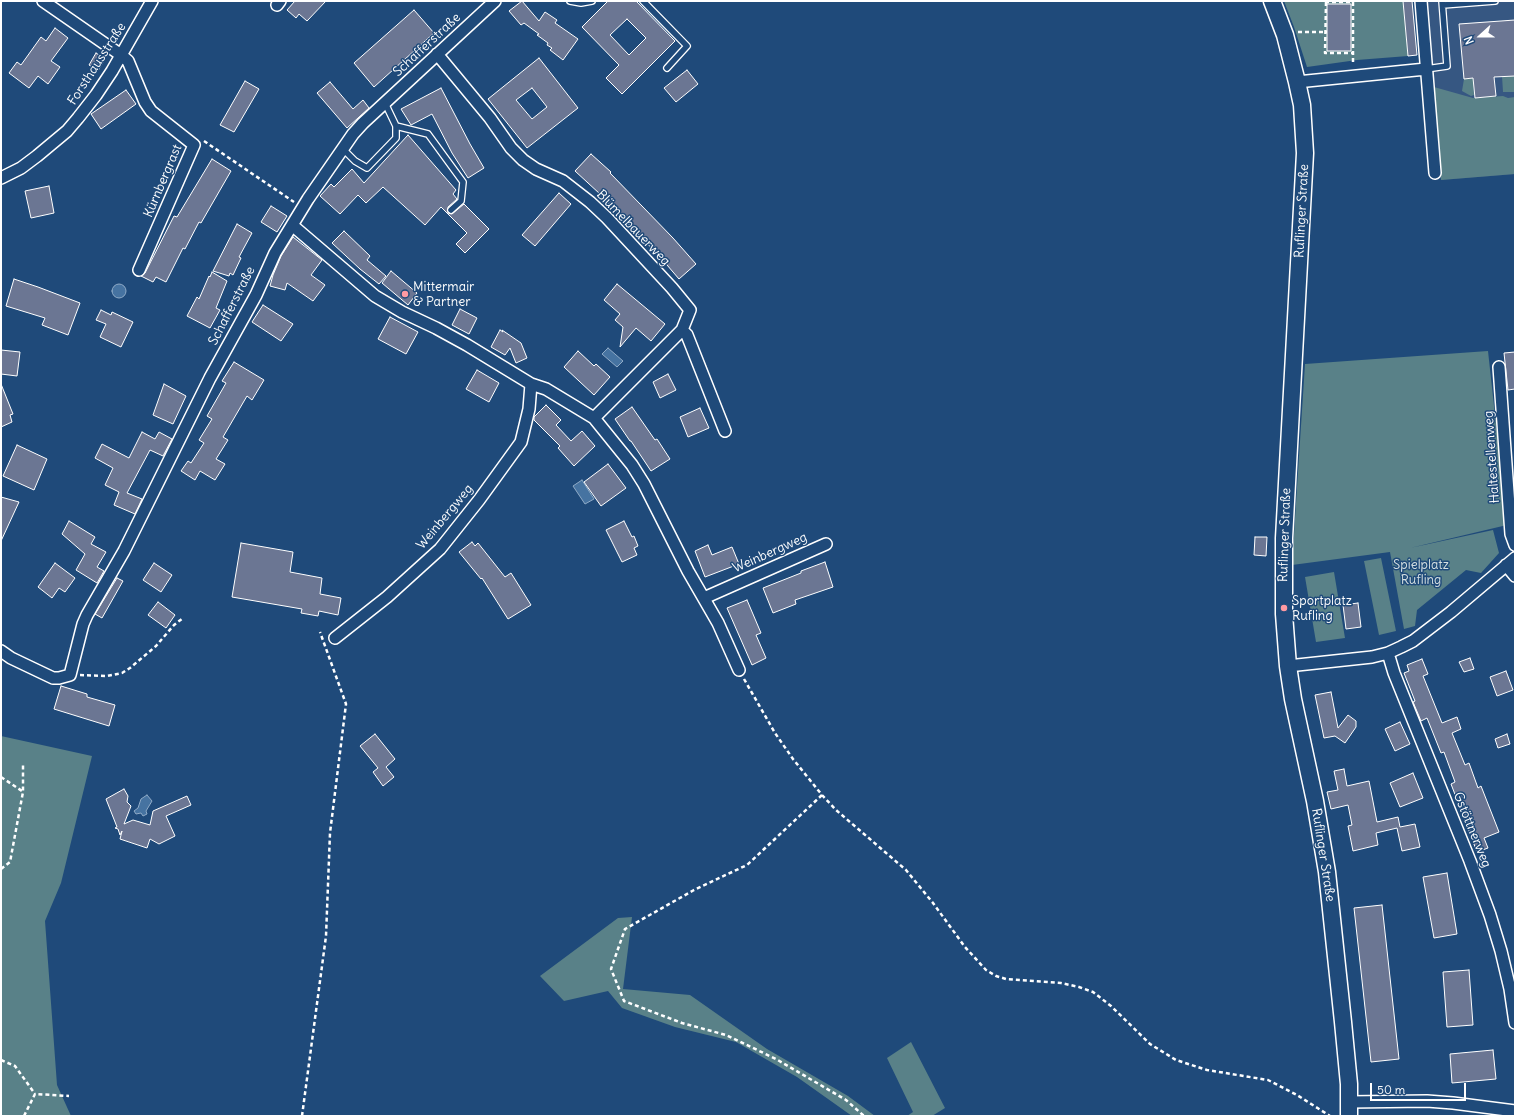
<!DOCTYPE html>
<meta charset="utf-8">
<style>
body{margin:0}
#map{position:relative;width:1516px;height:1117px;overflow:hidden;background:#1f4a7a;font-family:Delius,sans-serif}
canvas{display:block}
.frame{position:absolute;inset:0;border:2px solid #fff;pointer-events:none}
.north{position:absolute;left:1460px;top:16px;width:40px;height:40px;-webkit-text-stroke:3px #1f4a7a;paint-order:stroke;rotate:249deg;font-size:11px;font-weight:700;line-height:16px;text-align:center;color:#fff}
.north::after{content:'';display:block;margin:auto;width:14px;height:18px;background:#fff;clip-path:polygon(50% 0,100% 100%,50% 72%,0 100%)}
.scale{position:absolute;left:1370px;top:1083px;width:96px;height:18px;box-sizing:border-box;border:2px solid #fff;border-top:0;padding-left:5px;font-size:12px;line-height:14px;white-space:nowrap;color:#fff;-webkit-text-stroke:3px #1f4a7a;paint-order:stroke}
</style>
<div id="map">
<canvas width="1516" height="1117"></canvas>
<div class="frame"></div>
<div class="north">N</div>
<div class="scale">50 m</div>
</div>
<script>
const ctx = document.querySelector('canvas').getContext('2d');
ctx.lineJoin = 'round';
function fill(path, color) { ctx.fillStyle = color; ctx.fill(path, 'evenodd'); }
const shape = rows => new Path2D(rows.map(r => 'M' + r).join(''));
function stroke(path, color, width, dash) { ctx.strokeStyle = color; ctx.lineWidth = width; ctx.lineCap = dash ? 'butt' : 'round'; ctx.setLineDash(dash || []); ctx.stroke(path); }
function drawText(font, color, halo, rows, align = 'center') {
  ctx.font = font + ' Delius,sans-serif'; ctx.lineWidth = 3; ctx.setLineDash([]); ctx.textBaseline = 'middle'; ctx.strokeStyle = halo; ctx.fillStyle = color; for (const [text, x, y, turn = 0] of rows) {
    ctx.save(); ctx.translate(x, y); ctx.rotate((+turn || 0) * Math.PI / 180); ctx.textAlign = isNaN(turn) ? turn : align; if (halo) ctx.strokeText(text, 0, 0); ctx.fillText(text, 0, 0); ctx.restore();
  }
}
fill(shape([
 [1428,1,1515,1,1515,174,1441,180]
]), '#365782');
fill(shape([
 [1284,1,1403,1,1408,56,1357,60,1307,67,1294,27],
 [1502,76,1515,76,1515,92,1503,92],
 [1473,78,1474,95,1471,96,1462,91,1464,79],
 [1434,87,1473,98,1503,96,1508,98,1515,97,1515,174,1441,180],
 [1488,351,1507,525,1410,548,1493,530,1499,553,1481,573,1466,570,1417,610,1415,626,1404,629,1390,552,1292,565,1305,364],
 [1381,558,1396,631,1379,635,1364,561],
 [1334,572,1345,638,1316,642,1305,577],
 [1,736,92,756,61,883,45,921,57,1085,71,1116,1,1116],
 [632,917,623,989,690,995,767,1049,848,1096,875,1116,852,1116,797,1077,736,1042,675,1027,622,1008,608,991,564,1001,540,976,618,918],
 [911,1042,945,1108,932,1116,907,1116,913,1112,887,1058]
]), '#598188');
const water = shape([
 '112 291a7 7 0 1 1 14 0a7 7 0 1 1-14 0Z',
 [608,348,623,361,617,367,602,354,608,348],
 [582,480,594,499,585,504,573,486,582,480],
 [147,795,152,801,146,811,147,814,143,816,141,813,136,814,134,811,138,808,141,799,147,795]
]);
fill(water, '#4673a1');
stroke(water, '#90abc7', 1);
const building = shape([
 [295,1,326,1,307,21,299,14,296,18,287,10,295,1],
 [522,1,539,21,545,12,557,20,555,23,578,39,563,60,550,50,552,48,547,45,548,43,537,35,539,34,524,23,521,25,509,11,522,1],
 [608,1,636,1,675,41,622,94,606,78,619,65,582,27,608,1],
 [627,19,646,38,629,55,610,35,627,19],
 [1403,1,1412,1,1417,55,1408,56,1403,1],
 [1327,4,1351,4,1351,51,1327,51,1327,4],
 [414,10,434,33,374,87,354,63,414,10],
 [1515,20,1515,76,1494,77,1496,96,1475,98,1473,78,1464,79,1459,24,1515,20],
 [55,28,68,38,51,61,60,67,48,84,38,76,29,88,9,73,17,62,21,65,41,37,46,41,55,28],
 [96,53,105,59,98,71,89,65,96,53],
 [539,58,578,108,527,148,488,99,539,58],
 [532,88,547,107,532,119,516,100,532,88],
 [687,70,698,84,676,102,664,88,687,70],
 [245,81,259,89,234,132,220,125,245,81],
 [330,82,353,109,363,100,369,108,347,128,317,93,330,82],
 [441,88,470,144,484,168,468,178,452,153,432,114,411,125,401,109,441,88],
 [126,90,136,104,101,129,91,114,126,90],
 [408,135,456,190,453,194,457,199,448,207,448,213,452,214,464,204,489,229,465,253,456,244,467,233,441,207,425,225,383,187,366,203,358,195,340,214,320,196,331,184,334,187,352,169,364,183,408,135],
 [591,154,611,172,610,173,673,238,696,264,679,279,661,258,600,194,575,171,591,154],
 [212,159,231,171,201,223,199,222,185,249,183,248,166,282,156,277,153,282,141,276,145,273,174,216,177,217,212,159],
 [49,186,54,213,31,218,25,191,49,186],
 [559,193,571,204,535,246,522,235,559,193],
 [271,206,287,216,277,232,261,222,271,206],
 [237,224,252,233,239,257,241,258,233,275,230,273,229,276,213,271,237,224],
 [344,231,370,256,367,260,386,276,379,284,360,269,332,243,344,231],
 [293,237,322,260,311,275,325,285,313,301,287,283,285,290,270,286,273,275,281,256,293,237],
 [391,271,417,293,408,305,382,283,391,271],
 [212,272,227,281,216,308,220,310,210,328,187,316,197,297,199,299,209,276,210,277,212,272],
 [14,279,38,287,80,303,68,335,42,325,45,318,6,306,14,279],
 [617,284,665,324,651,341,636,328,620,347,623,327,615,320,620,314,604,300,617,284],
 [263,305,293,324,281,341,252,322,263,305],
 [460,309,477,318,469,334,452,325,460,309],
 [101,310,111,315,112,312,133,322,121,347,100,337,106,324,96,320,101,310],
 [390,317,418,332,406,354,378,339,390,317],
 [500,330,503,332,502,330,521,343,527,358,516,363,510,348,505,355,491,347,500,330],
 [1,350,20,352,17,376,1,374,1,350],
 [578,351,594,366,596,364,610,377,594,395,564,367,578,351],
 [1515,352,1515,389,1508,390,1504,353,1515,352],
 [234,362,264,380,252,400,247,396,223,437,228,440,216,459,225,464,215,480,200,471,195,480,181,471,188,461,191,463,204,443,199,440,212,419,207,416,226,383,222,381,234,362],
 [477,370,499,383,489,402,466,389,477,370],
 [668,374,676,390,660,398,653,382,668,374],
 [1,384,13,414,10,415,12,422,1,427,1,384],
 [164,384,186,396,173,424,153,415,164,384],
 [546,405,561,420,556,425,571,441,582,431,595,446,574,466,558,448,560,446,534,420,534,417,546,405],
 [632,407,655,440,657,439,670,459,651,471,631,441,630,441,615,419,632,407],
 [700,408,709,428,688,437,680,417,700,408],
 [142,432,155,439,159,432,172,439,163,456,150,450,127,493,142,499,135,514,114,505,119,492,105,485,113,468,95,458,102,444,129,458,142,432],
 [17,445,47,459,34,490,3,476,17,445],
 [608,464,626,488,601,506,584,482,608,464],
 [1,497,19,502,1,541,1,497],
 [69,521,95,537,91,544,106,552,97,567,104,571,97,583,76,570,85,554,62,534,69,521],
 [624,521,632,537,634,536,638,546,634,548,637,555,622,562,606,530,624,521],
 [1255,537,1267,537,1266,556,1254,555,1255,537],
 [472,542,475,546,478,543,505,577,511,573,531,605,508,619,482,578,481,579,459,552,472,542],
 [241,543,293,552,290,572,322,578,320,594,341,598,338,615,319,611,318,616,301,613,302,609,232,597,241,543],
 [708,545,712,555,732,547,739,564,705,577,695,551,708,545],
 [825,562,833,587,795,600,796,604,773,613,763,588,801,573,801,571,825,562],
 [55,563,75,578,65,592,59,588,52,598,38,587,55,563],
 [154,563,172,575,161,592,143,580,154,563],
 [117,578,123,581,102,618,95,614,117,578],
 [747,600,761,633,756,635,766,658,752,665,727,608,747,600],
 [158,602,175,615,166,628,148,615,158,602],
 [1358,603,1361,627,1346,629,1343,605,1358,603],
 [1470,658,1474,669,1464,672,1459,662,1470,658],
 [1422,659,1428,674,1423,676,1442,723,1457,717,1461,729,1452,733,1465,765,1469,763,1478,788,1481,786,1499,832,1484,838,1488,848,1477,852,1451,784,1455,782,1444,752,1441,753,1427,718,1421,721,1413,702,1415,701,1404,673,1409,671,1407,665,1422,659],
 [1506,671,1513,690,1497,696,1490,677,1506,671],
 [61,686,87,694,87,697,115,705,109,726,54,709,61,686],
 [1331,692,1338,728,1348,715,1356,721,1356,727,1345,743,1335,736,1324,738,1315,695,1331,692],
 [1400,722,1410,744,1395,751,1385,729,1400,722],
 [375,734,395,759,386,767,394,777,383,786,373,772,378,768,360,746,375,734],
 [1507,734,1510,744,1498,748,1495,739,1507,734],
 [1344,769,1347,786,1369,781,1377,822,1398,817,1400,827,1415,824,1420,847,1402,851,1397,828,1376,833,1378,845,1353,851,1348,826,1352,825,1348,805,1331,809,1327,792,1338,790,1334,771,1344,769],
 [1413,773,1423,798,1400,807,1390,783,1413,773],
 [124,789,128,796,127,802,131,806,124,824,133,820,150,825,153,811,187,796,191,805,166,816,175,836,159,844,150,839,147,848,120,839,122,831,120,835,118,829,115,828,117,827,106,799,124,789],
 [1447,873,1457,934,1434,938,1423,877,1447,873],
 [1382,905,1399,1059,1371,1062,1354,908,1382,905],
 [1469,970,1473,1025,1447,1027,1443,972,1469,970],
 [1493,1050,1496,1079,1452,1083,1450,1054,1493,1050]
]);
fill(building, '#6b7693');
stroke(building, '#fff', 1);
const lane = shape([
 [570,1,581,3,592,1],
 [643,1,687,46,667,68],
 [1443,5,1495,1],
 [1426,69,1447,66,1442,1],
 [396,126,428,134,463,182,461,201,451,210],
 [343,149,355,161,367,168,396,138,396,126,385,103]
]);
const street = shape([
 [43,1,121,55,128,61,145,102,151,111,194,145,139,270],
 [1421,1,1435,173],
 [277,5,280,1],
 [437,54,490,118,511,148,523,160,536,169,563,181,590,202,607,218,672,288,690,310,682,330,594,418],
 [1297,82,1426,69],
 [1,178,21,168,37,156,67,131,78,118,96,95,112,71,152,1],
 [292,225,375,296,402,312,436,328,467,345,531,384,546,389,594,418,632,465,644,484,688,571,718,623,739,670],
 [682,330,687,335,725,431],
 [1499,367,1511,534,1515,545],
 [1506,565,1515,576],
 [704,598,826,544],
 [335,638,387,597,440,549,479,500,521,442,529,409,531,384],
 [1,651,11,658,53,678,59,678,70,675,83,624,87,615,124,551,210,378,256,295,275,253,308,199,353,134,363,123,495,1],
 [1388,653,1394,673,1470,861,1490,915,1501,951,1510,989,1515,1023],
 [1288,666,1372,657,1388,653,1401,647,1413,641,1451,612,1515,558],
 [1349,1102,1427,1101,1453,1103,1515,1111]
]);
const secondary = shape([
 [1272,1,1285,35,1297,82,1302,105,1305,153,1284,538,1284,614,1288,666,1293,699,1315,801,1327,872,1343,1022,1349,1084,1349,1116]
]);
stroke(lane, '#fff', 8);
stroke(street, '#fff', 14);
stroke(secondary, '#fff', 19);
stroke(shape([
 [1326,1,1326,2,1353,2,1353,65],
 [1326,2,1325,53,1353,53],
 [1298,32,1327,32],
 [204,141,294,202],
 [80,675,107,676,122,673,130,668,156,646,174,625,183,618],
 [744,679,775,733,793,759,822,795,836,810,906,870,933,903,965,947,986,970,996,976,1006,979,1061,983,1079,987,1093,992,1111,1006,1150,1044,1176,1060,1207,1070,1268,1080,1297,1095,1330,1116],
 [1,777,22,791],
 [822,795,747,865,694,890,625,929,611,969,624,1001,682,1023,726,1035,776,1059,846,1100,864,1116],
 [1,869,10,862,23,792,23,764],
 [1,1060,15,1066,35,1094],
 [24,1116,35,1094,69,1096],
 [302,1116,326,936,330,833,346,704,320,632]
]), '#fff', 2.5, [4, 3]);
stroke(lane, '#1f4a7a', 5.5);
stroke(street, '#1f4a7a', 11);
stroke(secondary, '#1f4a7a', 16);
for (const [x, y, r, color] of [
 [405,294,4,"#ff9aa2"],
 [1284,608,4,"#ff9aa2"]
]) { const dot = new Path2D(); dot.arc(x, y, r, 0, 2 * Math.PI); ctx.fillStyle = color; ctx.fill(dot); stroke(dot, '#1f4a7a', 1.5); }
drawText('13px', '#fff', '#1f4a7a', [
 ["Schafferstraße",427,45,-43],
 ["Forsthausstraße",97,64,-57],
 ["Kürnbergrast",163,181,-67],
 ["Ruflinger Straße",1302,211,-87],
 ["Blümelbauerweg",633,228,46],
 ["Schafferstraße",232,306,-63],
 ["Haltestellenweg",1492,457,-94],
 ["Weinbergweg",445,517,-50],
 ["Ruflinger Straße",1285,535,-88],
 ["Weinbergweg",770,553,-24],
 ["Gstöttnerweg",1472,830,68],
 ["Ruflinger Straße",1323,855,81]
]);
drawText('13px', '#fff', '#1f4a7a', [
 ["Mittermair",413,287],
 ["& Partner",413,302],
 ["Sportplatz",1292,601],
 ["Rufling",1292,616]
], 'left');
drawText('13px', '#d6e0e1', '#1f4a7a', [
 ["Spielplatz",1421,565],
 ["Rufling",1421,580]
]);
</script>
